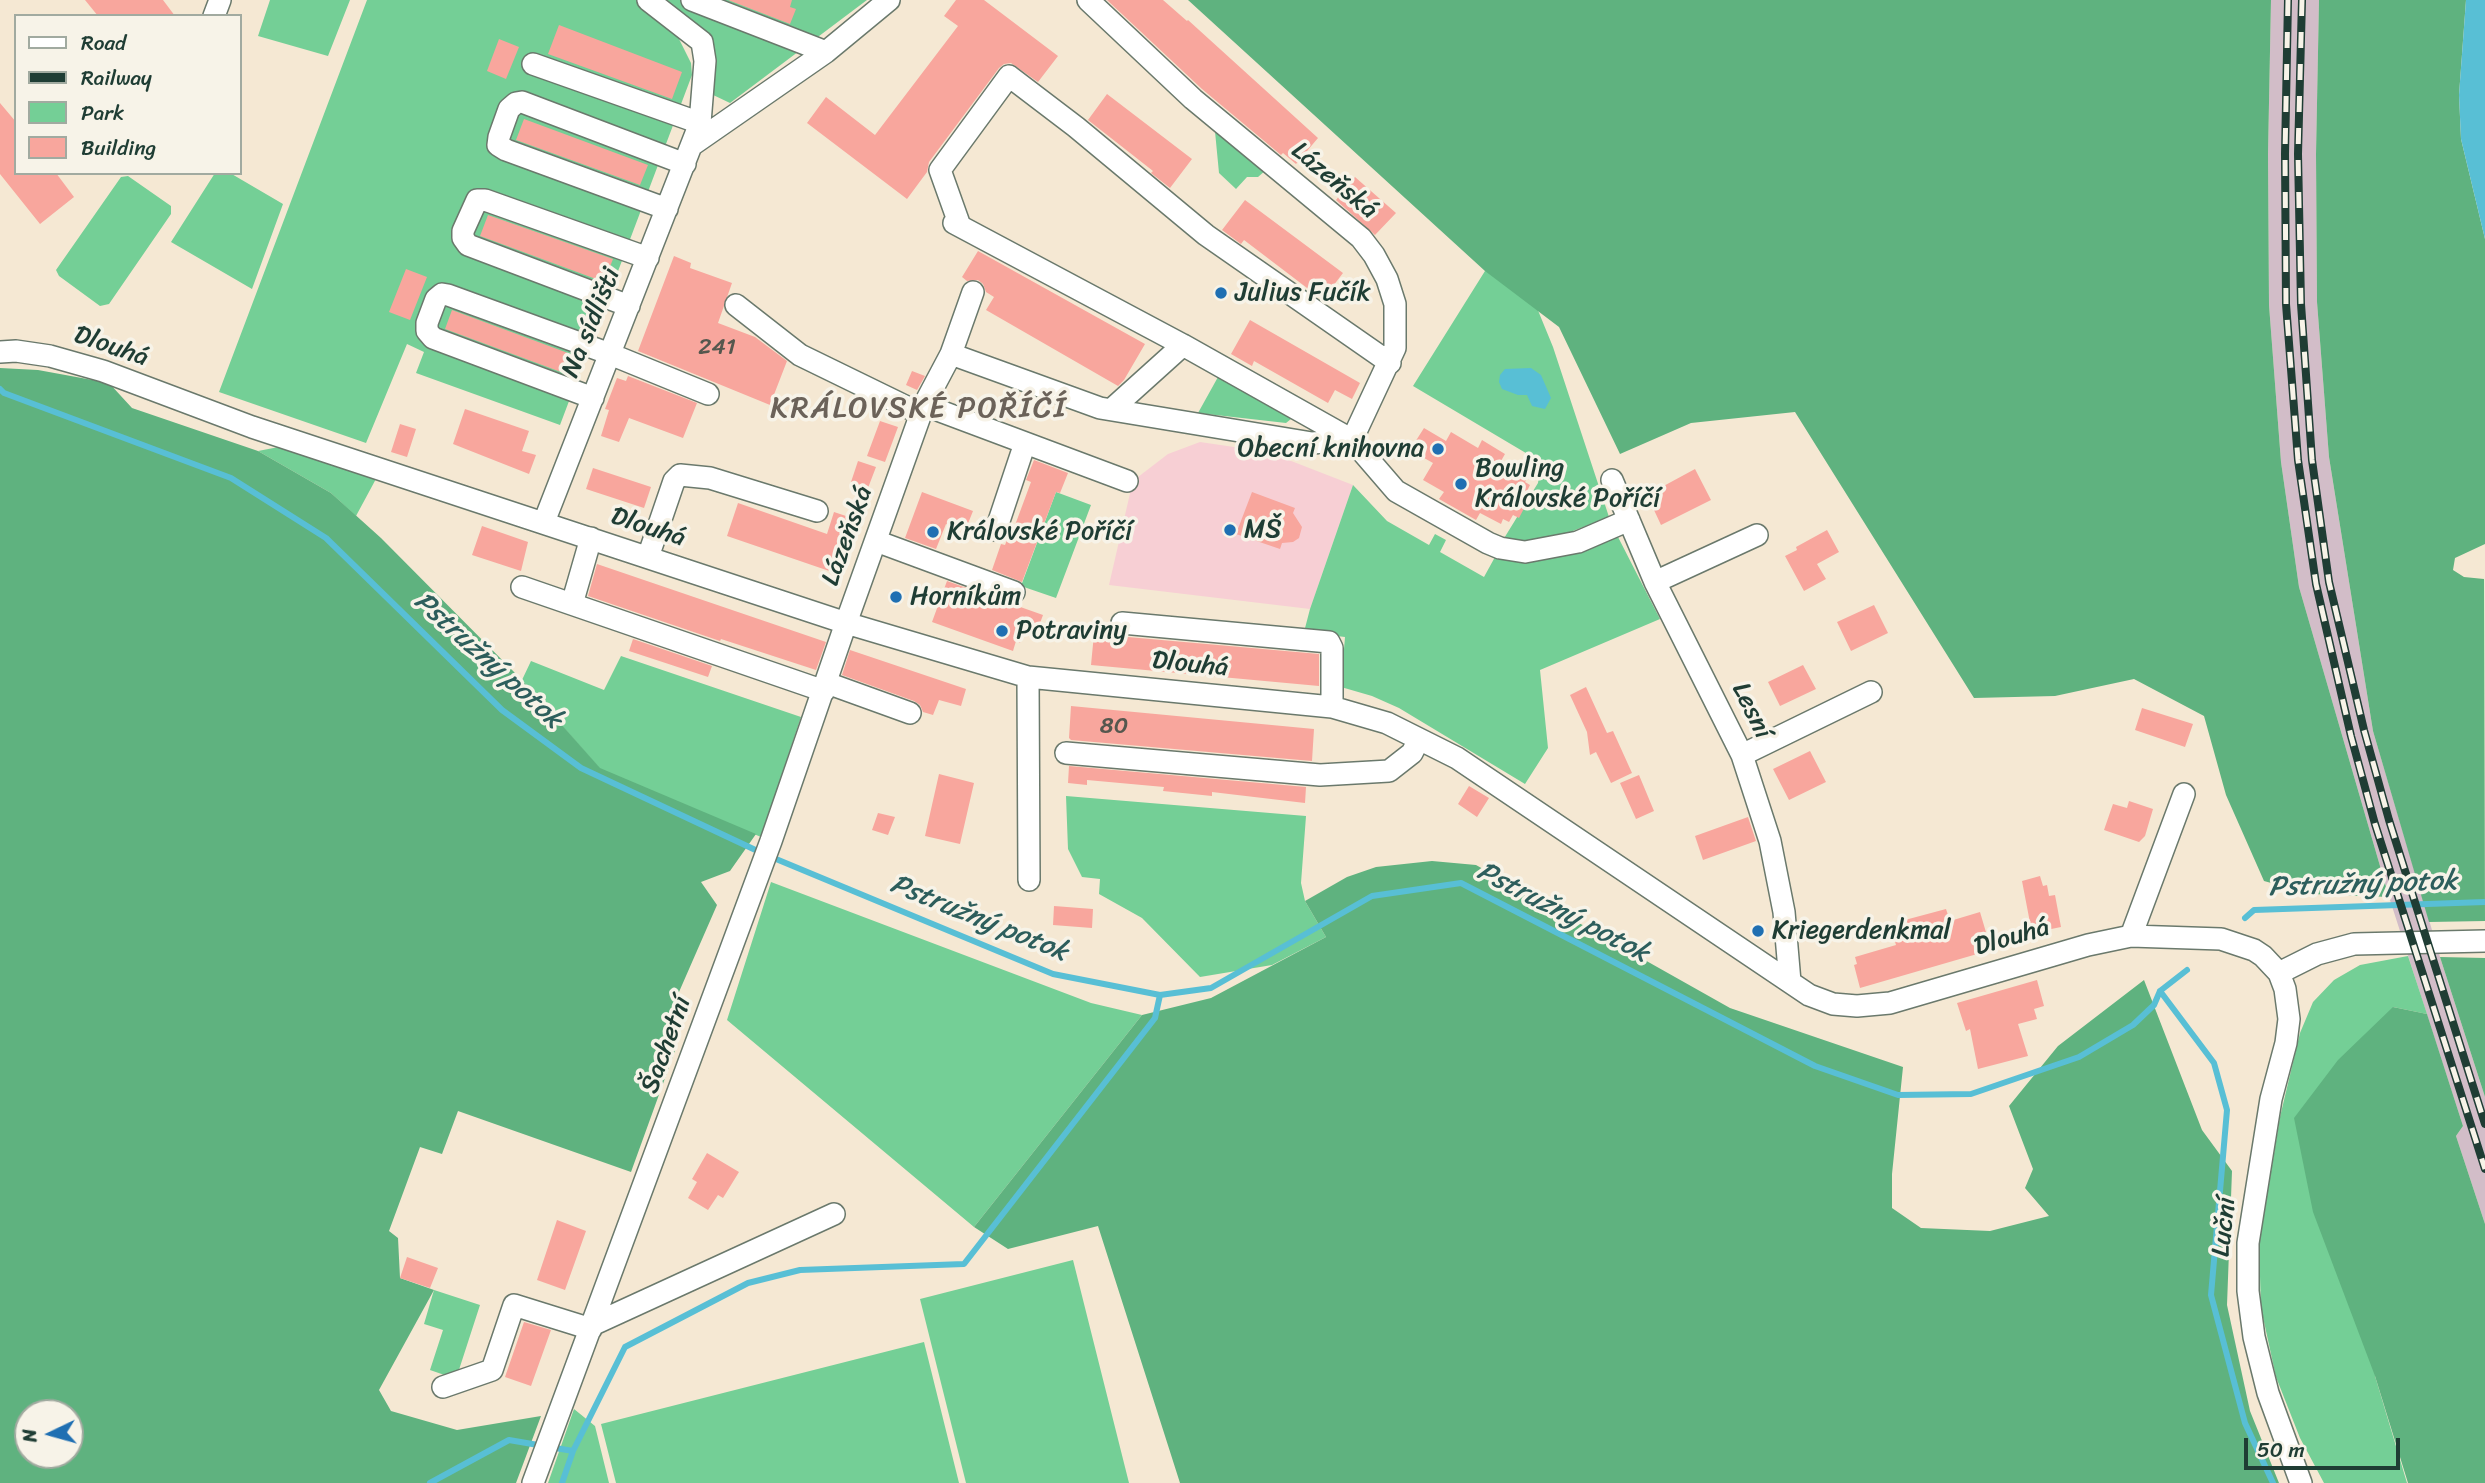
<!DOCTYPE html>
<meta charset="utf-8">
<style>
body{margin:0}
#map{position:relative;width:2485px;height:1483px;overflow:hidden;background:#f5e8d3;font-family:Sriracha,sans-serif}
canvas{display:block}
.legend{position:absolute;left:14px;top:14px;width:228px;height:161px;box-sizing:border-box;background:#f7f3e8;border:2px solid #a1aaa0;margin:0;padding:9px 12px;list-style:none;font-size:21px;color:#1f3d34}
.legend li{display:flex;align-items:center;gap:14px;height:35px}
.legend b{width:35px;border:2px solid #a1aaa0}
.north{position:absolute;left:14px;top:1399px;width:70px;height:70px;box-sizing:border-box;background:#f7f3e8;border:2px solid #a1aaa0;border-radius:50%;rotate:265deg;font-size:19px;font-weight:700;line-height:28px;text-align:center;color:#1f3d34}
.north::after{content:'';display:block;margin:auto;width:24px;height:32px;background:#1f6fb2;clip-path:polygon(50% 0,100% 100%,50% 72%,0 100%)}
.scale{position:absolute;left:2244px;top:1438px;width:156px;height:32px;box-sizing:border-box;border:4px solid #1f3d34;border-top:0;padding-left:9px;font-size:21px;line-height:24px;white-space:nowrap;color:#1f3d34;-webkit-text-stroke:5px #f7f3e8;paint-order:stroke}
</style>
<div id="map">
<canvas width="2485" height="1483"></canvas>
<ul class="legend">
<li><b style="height:9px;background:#fff"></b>Road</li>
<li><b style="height:9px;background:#1f3d34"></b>Railway</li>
<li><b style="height:19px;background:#74cf96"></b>Park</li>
<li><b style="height:19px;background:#f8a69d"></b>Building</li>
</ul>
<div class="north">N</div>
<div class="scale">50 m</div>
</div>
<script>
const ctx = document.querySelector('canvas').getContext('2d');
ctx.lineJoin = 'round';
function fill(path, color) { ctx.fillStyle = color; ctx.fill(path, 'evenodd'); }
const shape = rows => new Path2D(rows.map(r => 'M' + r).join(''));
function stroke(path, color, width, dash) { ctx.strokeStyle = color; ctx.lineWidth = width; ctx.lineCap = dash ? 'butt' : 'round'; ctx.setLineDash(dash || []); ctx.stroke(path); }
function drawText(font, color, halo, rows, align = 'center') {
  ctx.font = font + ' Sriracha,sans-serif'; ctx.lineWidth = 7; ctx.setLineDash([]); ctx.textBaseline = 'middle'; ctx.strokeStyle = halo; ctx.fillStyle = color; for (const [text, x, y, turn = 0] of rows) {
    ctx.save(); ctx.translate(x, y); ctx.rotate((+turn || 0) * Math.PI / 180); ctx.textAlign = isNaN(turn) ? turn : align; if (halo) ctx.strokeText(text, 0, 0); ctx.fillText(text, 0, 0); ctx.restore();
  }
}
fill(shape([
 [1200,442,1268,452,1353,485,1310,609,1109,585,1131,489,1138,477,1168,454]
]), '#f7cfd4');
fill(shape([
 [2271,0,2319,0,2316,154,2317,302,2329,457,2373,731,2440,957,2485,1097,2485,1224,2456,1136,2463,1126,2389,897,2299,587,2281,462,2269,305,2268,154]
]), '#d2bdc8');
fill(shape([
 [270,0,350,0,328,56,258,36],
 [367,0,636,0,676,33,691,63,692,75,560,425,416,373,424,352,407,344,366,443,219,392],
 [665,0,867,0,730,103,709,93,697,29],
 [1214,121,1266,170,1258,177,1247,177,1236,189,1219,173],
 [215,173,230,173,283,204,252,289,171,242],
 [128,176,171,206,171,214,109,304,100,306,59,276,56,270,121,177],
 [1505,230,1553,347,1609,517,1539,544,1503,540,1538,483,1541,462,1413,386,1485,271],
 [1218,377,1290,412,1291,419,1286,423,1198,413],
 [289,445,377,477,356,516,331,493,258,451],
 [1353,485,1387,521,1429,545,1435,534,1446,540,1440,552,1484,577,1495,557,1551,556,1618,537,1660,619,1540,670,1548,748,1525,784,1399,708,1372,696,1341,687,1345,637,1304,632,1310,609],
 [1056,492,1091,505,1056,598,1021,586],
 [621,656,801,717,761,837,600,769,522,680,531,661,604,690],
 [1066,796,1306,816,1301,883,1305,901,1326,937,1272,965,1200,977,1142,918,1099,894,1100,879,1082,877,1068,849],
 [771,882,1091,1003,1142,1015,974,1227,727,1020],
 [2408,956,2427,1014,2393,1007,2375,1376,2407,1483,2324,1483,2300,1438,2276,1377,2261,1308,2259,1245,2280,1117,2300,1033,2313,1002,2334,980,2360,965],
 [1073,1260,1129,1483,966,1483,920,1299],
 [434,1290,480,1305,456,1379,430,1370,443,1330,424,1324],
 [924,1342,959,1483,616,1483,601,1424],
 [574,1409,595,1426,609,1483,548,1483]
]), '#74cf96');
fill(shape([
 [1188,0,2271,0,2268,154,2269,305,2281,462,2299,587,2389,897,2311,894,2264,881,2226,795,2204,716,2134,679,2055,696,1974,698,1795,412,1691,423,1620,454,1559,327,1485,271],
 [2319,0,2466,0,2459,95,2461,139,2485,239,2485,544,2455,558,2453,570,2464,577,2484,579,2485,921,2429,922,2373,731,2329,457,2317,302,2316,154],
 [0,368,38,370,109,383,132,408,258,451,331,493,381,538,522,680,600,768,756,834,730,871,701,882,717,905,672,1008,677,1045,631,1172,458,1111,442,1154,420,1147,389,1231,398,1238,400,1278,434,1290,379,1390,391,1411,457,1430,541,1416,516,1483,0,1483],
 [28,1413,70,1413,70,1455,28,1455],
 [1432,861,1476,865,1730,1008,1903,1067,1892,1174,1892,1208,1921,1228,1990,1231,2049,1216,2025,1188,2033,1169,2009,1106,2058,1046,2144,980,2202,1130,2232,1171,2227,1305,2250,1411,2279,1483,1180,1483,1098,1226,1008,1249,974,1227,1142,1015,1211,998,1326,937,1305,901,1347,877,1376,867],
 [2440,957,2485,958,2485,1097],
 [2393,1007,2427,1014,2463,1126,2456,1136,2485,1224,2485,1483,2408,1483,2375,1376,2313,1212,2294,1118,2338,1060]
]), '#5fb27f');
fill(shape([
 [2466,0,2485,0,2485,239,2461,139,2459,95],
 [1531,368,1541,375,1551,398,1545,409,1532,406,1527,395,1518,395,1502,389,1499,382,1500,375,1505,369]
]), '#58bfd5');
stroke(shape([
 [0,389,4,393,231,478,326,538,502,710,581,768,764,854,1053,974,1160,995,1211,988,1372,896,1461,883,1815,1066,1898,1095,1971,1094,2079,1057,2133,1025,2154,1005,2160,991,2187,970],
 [2245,918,2254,910,2485,902],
 [2160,991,2214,1063,2227,1110,2211,1295,2245,1423,2273,1483],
 [430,1483,509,1440,573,1451,625,1347,748,1283,800,1270,964,1264,1155,1018,1160,995],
 [562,1483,573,1451]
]), '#58bfd5', 6);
fill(shape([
 [85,0,163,0,175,16,98,16],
 [728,0,792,0,790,7,796,9,790,24],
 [956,0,984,0,1058,56,1038,82,1011,63,1004,64,999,68,929,162,927,172,907,199,807,123,826,97,875,135,958,26,944,16],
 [1107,0,1163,0,1187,21,1188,20,1318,138,1296,164,1283,153,1281,155,1202,89],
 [559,25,682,72,672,99,548,54],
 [499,39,519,47,506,79,487,71],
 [1107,94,1192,159,1170,188,1151,173,1153,171,1088,120],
 [0,103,16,122,16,173,56,173,74,197,40,224,0,174],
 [524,119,648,165,640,185,516,140],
 [1355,177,1396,213,1375,235,1336,200],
 [1245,200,1343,273,1330,290,1319,281,1311,291,1244,240,1241,244,1222,230],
 [488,215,613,259,604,282,480,236],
 [978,251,1145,344,1124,380,1118,386,986,310,994,297,986,292,983,284,978,280,967,281,962,277],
 [674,256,691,263,690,268,732,283,718,323,755,337,787,361,770,405,638,351],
 [406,269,427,277,410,320,389,312],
 [452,310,576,356,569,375,445,329],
 [1250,320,1360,383,1352,399,1335,390,1328,403,1254,361,1252,366,1231,354],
 [912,371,925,376,917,390,906,385],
 [628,376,697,403,683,438,629,418,619,442,601,436,609,410,605,409,617,378,626,381],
 [465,409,529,431,522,451,536,455,529,474,453,444],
 [880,421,898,427,885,462,867,456],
 [400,424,416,429,407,457,391,452],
 [1424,428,1446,441,1451,432,1478,448,1482,440,1505,454,1501,461,1528,477,1525,482,1530,485,1526,493,1531,495,1519,518,1513,515,1509,522,1503,519,1501,524,1480,513,1476,520,1439,499,1444,492,1423,480,1433,463,1410,450],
 [1034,460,1068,473,1060,493,1056,492,1022,582,992,570,1001,544,1005,545,1009,535,1011,536,1031,482,1026,480],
 [858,461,876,467,868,488,851,482],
 [593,468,651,487,644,508,586,489],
 [1695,469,1711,500,1661,525,1647,495],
 [922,492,973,511,965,531,946,524,936,549,905,538],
 [1252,492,1295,508,1293,513,1302,527,1299,538,1293,542,1282,543,1280,549,1236,534],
 [738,503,827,534,834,512,855,519,838,574,727,536],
 [482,526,528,542,521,571,472,555],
 [1827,530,1839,552,1817,564,1826,579,1804,591,1785,556,1797,550,1796,547],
 [597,564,826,642,816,670,721,639,720,641,588,596],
 [947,581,1043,615,1036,634,1025,630,1020,643,1016,641,1013,651,932,622],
 [1874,605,1888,633,1851,651,1837,622],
 [1094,634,1319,654,1319,686,1091,665],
 [633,639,712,666,708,677,629,651],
 [850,650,966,689,961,706,939,700,933,715,923,712,920,705,914,701,842,675],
 [1803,665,1816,689,1780,706,1768,682],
 [1586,687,1607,733,1613,731,1632,773,1611,783,1596,752,1590,755,1587,732,1570,695],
 [1071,706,1314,729,1312,761,1071,740,1069,738],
 [2142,708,2193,724,2185,747,2135,730],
 [1810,751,1826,782,1789,800,1773,769],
 [1069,766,1306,787,1305,803,1212,792,1212,796,1163,791,1164,787,1087,780,1087,785,1068,783],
 [939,774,974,783,960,844,925,836],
 [1639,775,1654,811,1636,819,1620,783],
 [1469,786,1489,798,1477,817,1458,804],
 [2129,801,2153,809,2145,836,2139,842,2104,830,2113,804,2127,808],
 [878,813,895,817,888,835,872,830],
 [1748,817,1756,841,1703,860,1695,836],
 [2040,876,2043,886,2047,885,2049,896,2055,895,2061,927,2032,933,2022,881],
 [1054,906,1093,909,1092,928,1053,925],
 [1946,909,1950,921,1980,912,1988,939,1981,944,1984,952,1860,988,1854,965,1857,964,1855,957,1896,945,1890,924],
 [2037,980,2044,1006,2034,1009,2037,1019,2018,1024,2028,1056,1978,1069,1970,1029,1966,1031,1957,1003],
 [707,1153,739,1172,723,1198,718,1195,708,1210,688,1198,697,1182,692,1179],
 [557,1220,586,1231,565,1290,537,1280],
 [407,1257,438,1268,430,1288,400,1278],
 [524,1322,551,1330,531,1386,505,1377]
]), '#f8a69d');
const minor = shape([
 [692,0,826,52],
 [1088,0,1193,99,1361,238,1374,255,1387,279,1395,304,1395,348,1352,440],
 [214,16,220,0],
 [533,64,700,123],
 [692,145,826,52,889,0],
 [667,209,506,150,498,145,499,137,509,109,516,103,522,102,685,164],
 [954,223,1183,345,1352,440,1396,491,1488,543,1500,548,1525,552,1578,542,1629,520],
 [960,226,940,170,1009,76,1076,127,1206,235,1390,363],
 [736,305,800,355,921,414],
 [629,306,468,245,463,238,463,231,477,200,485,200,648,258],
 [0,352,16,351,50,356,103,371,252,427,846,623,1028,677,1332,707,1387,723,1457,758,1809,995,1833,1004,1857,1006,1890,1003,2088,945,2131,936,2221,939,2254,950,2263,956,2279,973,2285,989,2289,1019,2286,1043,2271,1099,2248,1243,2248,1291,2254,1337,2268,1393,2301,1483],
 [951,354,1100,408,1312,443,1352,440],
 [593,398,433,338,427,331,427,323,436,299,442,294,448,295,610,354,708,394],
 [924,405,1127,481],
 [1112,409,1183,345],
 [1612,480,1655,582,1742,755,1770,841,1784,912,1790,982],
 [544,522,700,123,705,61,702,42,648,0],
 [996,530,1025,443],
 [876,541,1014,592],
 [648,557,674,481,680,475,710,478,817,511],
 [1655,582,1757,535],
 [522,587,824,691],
 [572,604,591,538],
 [1122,623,1329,642,1332,648,1332,707],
 [1028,677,1029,880],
 [827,683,910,713],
 [1066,753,1320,775,1389,771,1412,753,1419,739],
 [1742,755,1871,692],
 [2131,936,2184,794],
 [2279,973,2317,954,2354,944,2485,941],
 [592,1325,834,1214],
 [443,1387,492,1370,514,1305,591,1329],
 [533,1483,771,841,846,623,924,405,951,354,973,292]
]);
stroke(minor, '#6a796c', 24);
stroke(minor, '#fff', 21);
const rail = shape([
 [2288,0,2285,154,2286,304,2298,460,2316,584,2351,736,2375,824,2485,1169],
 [2302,0,2298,154,2301,304,2312,460,2329,582,2364,730,2389,820,2485,1124]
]);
stroke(rail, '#1f3d34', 8);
stroke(rail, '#f7f3e8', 5, [16]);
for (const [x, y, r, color] of [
 [1221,293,7,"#1f6fb2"],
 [1438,449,7,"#1f6fb2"],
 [1461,484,7,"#1f6fb2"],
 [1230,530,7,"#1f6fb2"],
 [933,532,7,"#1f6fb2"],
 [896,597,7,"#1f6fb2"],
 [1002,631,7,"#1f6fb2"],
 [1758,931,7,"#1f6fb2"]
]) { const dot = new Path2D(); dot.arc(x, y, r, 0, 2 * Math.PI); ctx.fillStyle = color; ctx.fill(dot); stroke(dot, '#f7f3e8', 2.5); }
drawText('23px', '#55574e', null, [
 ["241",717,348],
 ["80",1114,727]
]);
drawText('26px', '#1f3d34', '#f7f3e8', [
 ["Lázeňská",1334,181,40],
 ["Na sídlišti",592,323,-68],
 ["Dlouhá",111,347,19],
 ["Dlouhá",648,528,18],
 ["Lázeňská",848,536,-70],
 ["Dlouhá",1190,665,6],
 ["Lesní",1751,711,64],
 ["Dlouhá",2012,938,-16],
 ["Šachetní",667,1045,-70],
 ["Luční",2225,1227,-84]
]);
drawText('26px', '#1f3d34', '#f7f3e8', [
 ["Julius Fučík",1235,293],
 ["Obecní knihovna",1424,449,"right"],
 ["Bowling",1475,469],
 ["Královské Poříčí",1475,499],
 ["MŠ",1244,530],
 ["Královské Poříčí",947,532],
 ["Horníkům",910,597],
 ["Potraviny",1016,631],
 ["Kriegerdenkmal",1772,931]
], 'left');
drawText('italic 28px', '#2d5e5c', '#f7f3e8', [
 ["Pstružný potok",488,661,42],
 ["Pstružný potok",2363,885,-2],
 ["Pstružný potok",1563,913,27],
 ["Pstružný potok",979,919,22]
]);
ctx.letterSpacing = '2px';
drawText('30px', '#6b6259', '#f7f3e8', [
 ["KRÁLOVSKÉ POŘÍČÍ",919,409]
]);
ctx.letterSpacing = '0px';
</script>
